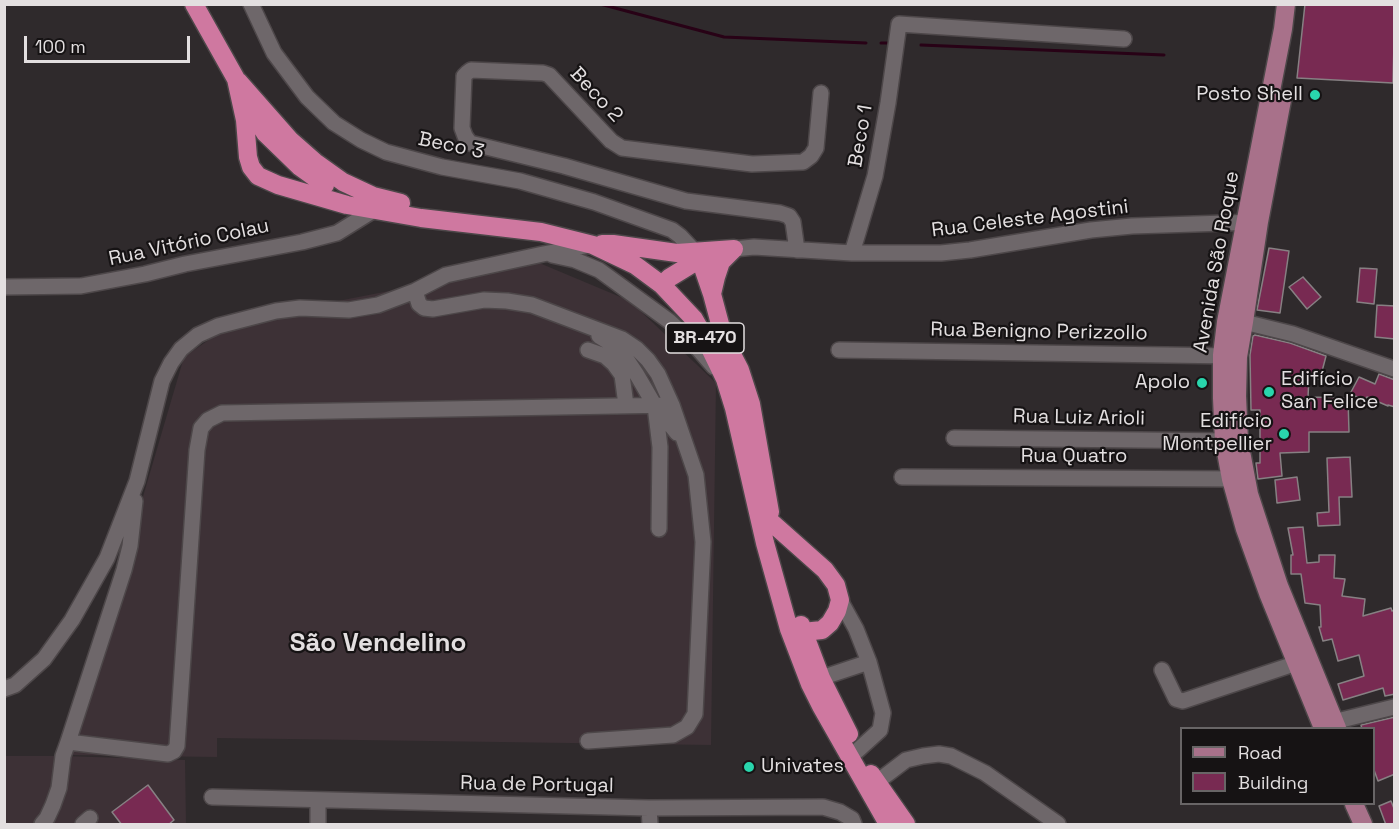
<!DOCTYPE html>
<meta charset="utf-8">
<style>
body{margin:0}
#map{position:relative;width:1399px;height:829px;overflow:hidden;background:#2f2a2c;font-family:"Space Grotesk",sans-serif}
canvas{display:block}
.frame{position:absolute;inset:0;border:6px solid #e3dfe0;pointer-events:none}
.legend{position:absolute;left:1180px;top:727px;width:195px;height:78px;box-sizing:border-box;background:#161314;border:2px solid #686566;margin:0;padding:8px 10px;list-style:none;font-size:18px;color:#e3dfe0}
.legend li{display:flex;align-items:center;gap:12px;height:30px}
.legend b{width:30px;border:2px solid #686566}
.scale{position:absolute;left:24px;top:36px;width:166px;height:27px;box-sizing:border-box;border:3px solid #e3dfe0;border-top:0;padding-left:8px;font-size:18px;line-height:21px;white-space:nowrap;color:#e3dfe0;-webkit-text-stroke:4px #161314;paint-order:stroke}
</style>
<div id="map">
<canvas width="1399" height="829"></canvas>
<div class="frame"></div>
<ul class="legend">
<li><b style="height:8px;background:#a8718a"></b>Road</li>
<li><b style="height:16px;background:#782a52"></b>Building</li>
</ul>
<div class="scale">100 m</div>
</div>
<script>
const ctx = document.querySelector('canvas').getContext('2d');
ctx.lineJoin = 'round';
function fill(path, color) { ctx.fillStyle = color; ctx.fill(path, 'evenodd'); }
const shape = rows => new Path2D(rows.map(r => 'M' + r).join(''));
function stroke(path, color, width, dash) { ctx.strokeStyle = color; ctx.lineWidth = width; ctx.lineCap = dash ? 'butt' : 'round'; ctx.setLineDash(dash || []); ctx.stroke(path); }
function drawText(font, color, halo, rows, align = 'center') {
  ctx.font = font + ' "Space Grotesk",sans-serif'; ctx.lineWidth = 4.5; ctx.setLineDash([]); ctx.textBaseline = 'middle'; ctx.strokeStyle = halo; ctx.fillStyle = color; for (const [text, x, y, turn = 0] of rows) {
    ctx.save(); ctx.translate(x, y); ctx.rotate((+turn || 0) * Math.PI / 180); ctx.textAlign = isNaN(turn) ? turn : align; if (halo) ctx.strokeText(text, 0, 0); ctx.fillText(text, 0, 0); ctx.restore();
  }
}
fill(shape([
 [537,262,630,301,716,383,711,745,217,738,217,757,67,755,184,357,236,321],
 [4,756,63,756,185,760,186,824,5,824]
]), '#3d3136');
stroke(shape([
 [600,4,724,37,866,43],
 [881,43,891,43],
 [921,45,1164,55]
]), '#280216', 3);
const building = shape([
 [1305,4,1395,4,1393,83,1297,78,1305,4],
 [1269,248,1289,251,1280,313,1257,310,1269,248],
 [1360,268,1377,269,1374,304,1357,302,1360,268],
 [1303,277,1321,297,1307,309,1289,287,1303,277],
 [1377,305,1395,306,1395,339,1375,337,1377,305],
 [1255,335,1290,343,1326,356,1320,379,1309,377,1308,397,1348,398,1349,432,1309,432,1309,452,1280,453,1282,476,1258,479,1256,463,1260,463,1260,410,1251,410,1250,355,1253,336,1255,335],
 [1379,374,1395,380,1395,407,1388,405,1388,406,1367,397,1365,400,1350,394,1359,377,1375,384,1379,374],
 [1350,457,1352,497,1339,497,1340,525,1318,526,1317,513,1329,512,1327,458,1350,457],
 [1297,477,1300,500,1277,503,1275,480,1297,477],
 [1303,527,1307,563,1319,562,1319,555,1335,555,1334,578,1345,579,1342,596,1365,599,1363,616,1391,608,1392,611,1395,610,1395,694,1385,696,1383,688,1343,700,1338,684,1364,676,1359,655,1338,661,1332,639,1323,641,1319,627,1321,627,1320,605,1305,603,1301,574,1291,574,1291,555,1293,555,1288,528,1303,527],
 [1395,717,1395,774,1378,781,1374,770,1374,729,1362,729,1361,725,1395,717],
 [148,785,174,820,168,825,122,825,112,812,148,785],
 [1391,801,1395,811,1395,825,1386,825,1379,806,1391,801]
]);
fill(building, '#782a52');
stroke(building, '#878083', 1.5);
const minor = shape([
 [251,4,274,53,307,97,334,123,361,140,386,152,442,167,520,181,594,202,672,230,680,236,696,253],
 [734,249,754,247,852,253,941,253,970,250,1091,230,1132,226,1257,222],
 [797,250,793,222,789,216,780,213,686,201,564,166,470,143,465,136,462,128,464,76,467,73,471,70,543,73,549,75,611,141,622,148,752,164,803,162,811,156,816,148,821,93],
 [852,253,875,176,888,103,899,24,1124,39],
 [552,255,575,260,599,270,669,321,694,344,714,367],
 [4,287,81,286,145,274,185,264,302,242,337,233,374,210],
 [415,291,419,304,424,308,433,309,484,300,507,301,532,305,622,339,637,349,648,360,658,374,672,405,696,475,703,542,695,714,687,727,673,735,588,741],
 [1244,322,1293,334,1394,369],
 [599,336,612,344,625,357,637,375,655,406,677,433],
 [588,350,605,356,614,364,622,375,626,405],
 [839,350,1232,356],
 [655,406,660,447,659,529],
 [954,438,1233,441],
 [902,477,1241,479],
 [840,600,856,629,869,662,883,713,880,730,857,751],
 [1162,670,1176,699,1183,701,1306,660],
 [821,678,869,662],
 [4,689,15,685,44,659,72,620,107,558,137,481,162,381,171,363,181,349,198,335,218,326,276,311,300,308,349,310,378,305,415,291,446,275,543,254,590,245],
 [1325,724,1394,707],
 [68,742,168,754,174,751,177,746,197,450,201,428,208,420,222,413,672,405],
 [877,782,906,760,923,756,939,754,951,756,985,773,1058,824],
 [212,797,649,808,823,807,840,812,852,819,854,824],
 [649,808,650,824],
 [42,824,47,818,53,805,59,788,63,756,68,742,124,570,130,546,135,501],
 [83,824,90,818],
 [318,824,318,801]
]);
const major = shape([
 [1286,4,1283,29,1226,322,1222,355,1222,398,1224,441,1231,479,1245,529,1268,593,1323,728],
 [1282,100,1259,222,1244,322,1238,357,1237,396,1239,441,1249,494,1279,586,1337,728],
 [1354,804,1363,824]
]);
const highway = shape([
 [194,4,236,79,249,107,265,133,300,167,325,185],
 [236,79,245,120,248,157,251,167,258,176,278,185,347,205,421,218,541,232,593,245,635,265,662,285,694,319,707,342,725,379,734,408,765,543,789,629,810,684,821,706,888,824],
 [238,81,290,140,315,162,343,182,373,196,401,203],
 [602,244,613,244,677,253,734,249],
 [696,253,700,259,712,294,724,339,740,370,751,404,770,512],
 [669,278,700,259,709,257],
 [712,294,716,277,721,262,734,249],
 [771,522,825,570,836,585,840,600,837,611,830,623,822,630,803,632,793,630],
 [801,625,821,678,849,734],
 [871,774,906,824]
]);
stroke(minor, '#4d4749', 18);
stroke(major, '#4d4749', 21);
stroke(highway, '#4d4749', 21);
stroke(minor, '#6e676a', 15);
stroke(major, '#a8718a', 18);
stroke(highway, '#cf78a0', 18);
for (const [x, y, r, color] of [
 [1315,95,6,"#29d5ac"],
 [1202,383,6,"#29d5ac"],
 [1269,392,6,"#29d5ac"],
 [1284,434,6,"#29d5ac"],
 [749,767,6,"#29d5ac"]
]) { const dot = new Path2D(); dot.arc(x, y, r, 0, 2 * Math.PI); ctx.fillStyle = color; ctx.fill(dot); stroke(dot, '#161314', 2); }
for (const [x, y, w] of [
 [705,338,78]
]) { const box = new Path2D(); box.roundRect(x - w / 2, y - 15, w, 30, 4.5); ctx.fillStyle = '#161314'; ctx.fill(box); stroke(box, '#e3dfe0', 1.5); }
drawText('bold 18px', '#e3dfe0', null, [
 ["BR-470",705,338]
]);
drawText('20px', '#e3dfe0', '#161314', [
 ["Beco 2",596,95,47],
 ["Beco 1",861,136,-80],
 ["Beco 3",451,146,12],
 ["Rua Celeste Agostini",1030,219,-7],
 ["Rua Vitório Colau",189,243,-12],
 ["Avenida São Roque",1217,262,-80],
 ["Rua Benigno Perizzollo",1039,332,1],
 ["Rua Luiz Arioli",1079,418,1],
 ["Rua Quatro",1074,457],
 ["Rua de Portugal",537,785,1]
]);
drawText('20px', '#e3dfe0', '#161314', [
 ["Posto Shell",1303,95],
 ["Edifício",1281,380,"left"],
 ["San Felice",1281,403,"left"],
 ["Apolo",1190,383],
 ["Edifício",1272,422],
 ["Montpellier",1272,445],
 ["Univates",761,767,"left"]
], 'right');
drawText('bold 26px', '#e3dfe0', '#161314', [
 ["São Vendelino",378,644]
]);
</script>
